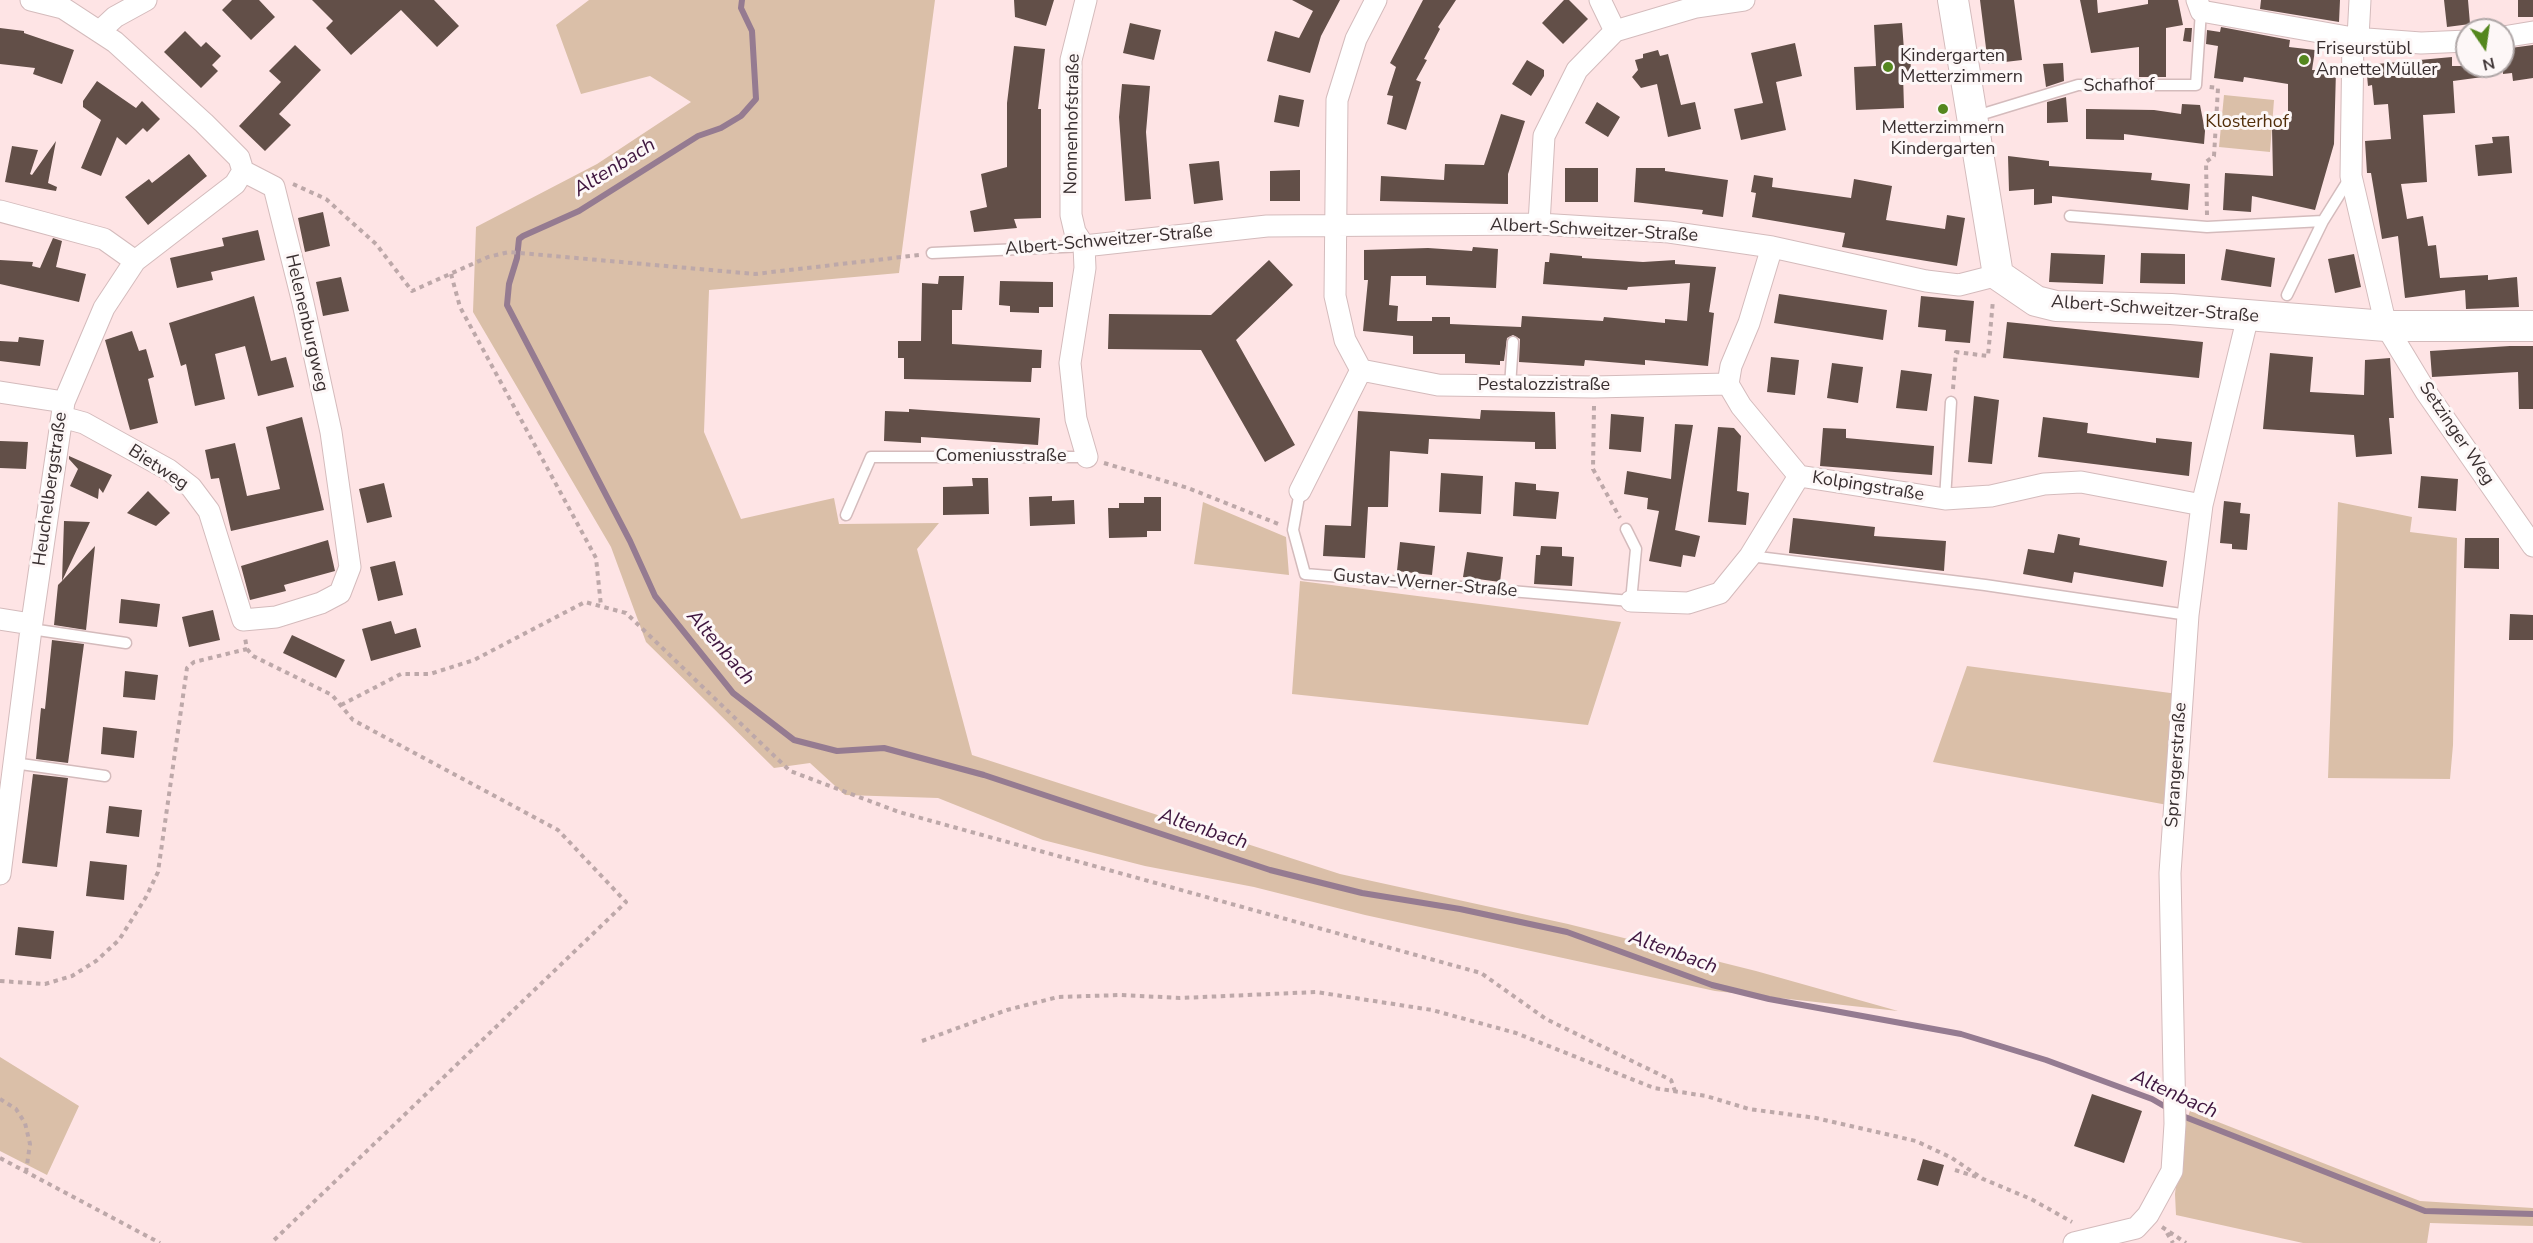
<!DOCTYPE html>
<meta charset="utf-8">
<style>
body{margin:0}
#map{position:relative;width:2533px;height:1243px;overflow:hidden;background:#fee4e5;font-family:"Nunito Sans",sans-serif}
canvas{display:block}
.north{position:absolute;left:2455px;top:18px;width:60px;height:60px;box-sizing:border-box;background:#fdf7f7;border:2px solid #afa7a7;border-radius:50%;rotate:167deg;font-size:16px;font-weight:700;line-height:24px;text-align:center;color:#392f30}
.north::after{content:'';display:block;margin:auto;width:21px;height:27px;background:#54871e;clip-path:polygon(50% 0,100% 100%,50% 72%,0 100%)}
</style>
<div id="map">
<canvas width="2533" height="1243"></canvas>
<div class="north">N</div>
</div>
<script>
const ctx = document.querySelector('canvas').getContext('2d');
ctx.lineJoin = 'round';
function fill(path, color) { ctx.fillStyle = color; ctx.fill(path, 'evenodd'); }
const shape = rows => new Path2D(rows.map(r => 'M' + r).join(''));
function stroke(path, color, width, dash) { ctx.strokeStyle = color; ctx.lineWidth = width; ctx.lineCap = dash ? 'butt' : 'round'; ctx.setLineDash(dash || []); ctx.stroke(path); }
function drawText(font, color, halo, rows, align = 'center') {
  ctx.font = font + ' "Nunito Sans",sans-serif'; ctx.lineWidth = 6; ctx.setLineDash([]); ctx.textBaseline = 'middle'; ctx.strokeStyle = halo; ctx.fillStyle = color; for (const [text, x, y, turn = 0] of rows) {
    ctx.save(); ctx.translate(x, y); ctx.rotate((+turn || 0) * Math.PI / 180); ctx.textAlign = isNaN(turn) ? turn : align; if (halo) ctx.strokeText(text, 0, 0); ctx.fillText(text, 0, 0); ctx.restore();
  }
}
fill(shape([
 [589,0,935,0,899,273,709,290,704,432,741,519,834,498,839,524,939,523,917,549,972,755,1340,874,1568,924,1756,971,1898,1011,1715,991,1365,915,1254,887,1145,866,1043,840,938,798,845,795,810,763,774,768,646,642,611,547,473,312,476,227,597,164,691,102,650,76,581,94,556,25],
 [2224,95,2274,100,2270,152,2219,147],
 [1203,502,1286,537,1289,575,1194,564],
 [2338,502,2412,517,2410,532,2457,538,2453,745,2450,779,2328,778],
 [1300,581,1621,622,1588,725,1292,694],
 [1967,666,2193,696,2184,808,1933,762],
 [0,1057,79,1106,47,1175,0,1151],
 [2190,1111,2420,1201,2533,1208,2533,1226,2430,1223,2427,1243,2303,1243,2176,1215,2175,1194,2182,1132]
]), '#dabfa8');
stroke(shape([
 [742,0,741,8,752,31,756,99,741,116,721,128,698,136,579,211,523,236,519,239,517,258,509,284,507,305,630,541,655,596,733,693,794,740,837,751,884,748,984,775,1270,870,1362,893,1460,909,1567,932,1712,985,1769,999,1961,1034,2046,1060,2152,1099,2171,1110],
 [2180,1115,2425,1211,2533,1214]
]), '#957b91', 6);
fill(shape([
 [232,0,259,0,275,17,251,40,222,10],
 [312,0,434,0,459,26,437,47,401,10,351,55,326,28,333,21],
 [1014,0,1054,0,1046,26,1015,17],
 [1292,0,1340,0,1321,36,1310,73,1267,61,1275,31,1299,38,1313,11],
 [1423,0,1456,0,1438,27,1440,29,1424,59,1427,60,1416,80,1421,82,1406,130,1387,124,1393,96,1387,95,1396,67,1390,63],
 [1564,0,1569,0,1588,19,1563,44,1542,23],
 [1980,0,2014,0,2022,60,1988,64],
 [2080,0,2097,0,2098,13,2148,4,2148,0,2178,0,2183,25,2166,28,2166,77,2139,77,2139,47,2091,53],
 [2261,0,2340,0,2339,22,2260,9],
 [2444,0,2468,0,2470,24,2447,27],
 [2518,0,2533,0,2533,17,2518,17],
 [1130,23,1161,30,1154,60,1123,53],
 [1902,23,1904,50,1910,49,1911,73,1903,74,1904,108,1856,110,1854,67,1876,66,1874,25],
 [2221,27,2290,40,2289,47,2315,50,2312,70,2336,70,2334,144,2315,210,2252,196,2251,212,2223,210,2225,173,2273,176,2272,128,2288,128,2288,84,2244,77,2243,82,2214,78,2218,46,2206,44,2207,30,2220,32],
 [0,28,24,31,24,33,74,50,62,84,33,74,35,68,0,64],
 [2185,28,2192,28,2191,42,2183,41],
 [185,31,201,47,206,42,221,56,212,65,218,71,201,88,164,52],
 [1795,43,1802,76,1776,82,1786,130,1741,140,1734,109,1763,103,1751,53],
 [295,45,321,70,279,114,291,125,265,151,239,126,281,82,269,71],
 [2533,45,2533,78,2513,81,2512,73,2503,74,2503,49],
 [1014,46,1045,49,1038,109,1041,109,1041,218,1014,219,1017,228,974,232,970,211,987,207,981,174,1007,167,1007,103],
 [1658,50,1660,56,1668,54,1681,105,1695,102,1701,129,1668,137,1657,84,1641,88,1632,77,1638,70,1635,60,1643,58,1643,54],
 [2452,57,2452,66,2489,66,2490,76,2453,81,2455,113,2423,115,2427,182,2401,184,2407,219,2423,216,2428,246,2436,245,2440,278,2488,275,2488,280,2517,277,2519,307,2466,309,2465,290,2405,298,2398,236,2382,239,2371,173,2367,173,2365,141,2391,139,2388,104,2374,105,2372,85,2368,86,2366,65],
 [1527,60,1544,70,1544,76,1531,96,1512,84],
 [2063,63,2064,81,2046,87,2043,64],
 [97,81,136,108,142,101,160,119,147,132,143,128,126,145,117,137,101,176,81,168,101,120,83,107,83,101],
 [1122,84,1150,86,1146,132,1151,199,1125,201,1119,117],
 [1279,95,1304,100,1299,127,1274,122],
 [2066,97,2068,122,2047,123,2047,102],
 [1597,102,1620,117,1608,137,1585,123],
 [2182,104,2200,105,2205,131,2204,144,2124,134,2124,140,2086,139,2086,109,2154,110,2181,114],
 [1501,114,1525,121,1508,174,1508,204,1380,201,1381,176,1444,180,1445,164,1484,165],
 [2509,136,2512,173,2478,176,2475,145,2493,143,2492,137],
 [56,141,48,183,57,187,56,191,5,182,12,146,38,150,30,174,32,175],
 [189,154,207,176,148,225,125,197,149,179,152,183],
 [2008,156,2049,161,2049,166,2152,173,2151,180,2190,184,2188,210,2052,196,2052,203,2034,205,2034,189,2009,191],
 [1219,161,1223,200,1194,204,1189,164],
 [1565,168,1598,168,1598,202,1565,202],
 [1636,168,1665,168,1665,171,1728,180,1723,217,1702,214,1703,210,1634,202],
 [1300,170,1300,201,1270,201,1270,171],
 [1754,175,1773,178,1772,187,1851,198,1854,179,1892,186,1886,220,1945,229,1947,215,1965,218,1957,266,1842,247,1845,233,1752,217,1756,193,1751,192],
 [323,212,330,246,305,252,298,218],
 [258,230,265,260,211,272,213,280,177,288,170,258,224,246,222,238],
 [53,238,62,241,56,267,86,274,79,302,0,284,0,260,33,262,32,266,40,268],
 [1473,247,1498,249,1496,288,1426,285,1426,276,1391,276,1389,305,1398,306,1397,321,1432,321,1432,317,1450,317,1450,324,1521,327,1522,316,1603,321,1604,317,1665,323,1665,319,1687,321,1690,283,1628,287,1627,290,1543,284,1545,262,1549,262,1550,253,1582,256,1582,258,1643,262,1675,260,1675,264,1716,267,1709,312,1714,313,1708,366,1645,360,1645,365,1585,360,1584,366,1519,362,1520,339,1513,335,1507,338,1504,361,1500,361,1500,365,1465,363,1465,354,1413,354,1413,336,1363,331,1368,280,1364,280,1364,250,1428,248,1472,251],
 [2226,249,2275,258,2271,287,2221,280],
 [2051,253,2105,255,2103,284,2049,282],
 [2141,253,2185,254,2185,284,2140,283],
 [2354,254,2361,287,2335,293,2328,259],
 [1269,260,1293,285,1236,340,1295,445,1265,462,1201,350,1108,349,1109,314,1211,315],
 [939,276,964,276,962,310,952,310,952,344,1042,350,1041,368,1032,368,1031,382,904,379,904,358,898,358,898,341,921,341,922,283,938,284],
 [341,277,349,311,323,316,316,282],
 [1000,281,1053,282,1053,307,1039,307,1039,313,1010,312,1010,306,999,305],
 [1779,294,1887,310,1883,340,1774,323],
 [254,296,271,361,286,357,294,387,258,396,245,346,215,354,225,399,195,406,186,364,181,366,169,323],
 [1921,296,1974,301,1970,343,1945,341,1946,330,1918,327],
 [2007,322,2203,342,2199,378,2003,358],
 [132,331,139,351,146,349,154,377,148,379,158,423,130,430,105,340],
 [19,337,44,340,40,366,0,361,0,341,18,342],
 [2510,346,2533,346,2533,409,2519,409,2518,372,2432,377,2430,351],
 [2270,353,2313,357,2310,392,2364,395,2365,360,2390,358,2394,418,2389,418,2392,454,2356,457,2354,435,2263,429],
 [1771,357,1799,360,1795,395,1767,392],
 [1832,363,1863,367,1858,403,1827,398],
 [1901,370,1932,374,1927,411,1896,408],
 [1974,396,1999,400,1992,464,1968,462],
 [909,409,1040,418,1038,445,921,437,921,443,884,441,885,411,909,412],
 [1481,410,1555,412,1556,449,1535,449,1535,442,1429,439,1428,454,1390,451,1388,507,1368,507,1365,558,1323,556,1325,525,1351,526,1358,411,1480,419],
 [1611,414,1644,417,1641,452,1609,449],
 [302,417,324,510,231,531,219,478,211,479,205,450,235,443,247,496,280,489,266,427],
 [2043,417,2088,423,2087,433,2156,443,2156,438,2192,442,2189,476,2038,457],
 [1675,424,1693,425,1675,530,1700,536,1695,557,1683,555,1681,567,1649,561,1659,511,1647,509,1648,498,1624,494,1627,471,1671,479],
 [1718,427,1734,428,1741,436,1737,491,1749,493,1746,525,1708,522],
 [1823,428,1846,429,1846,438,1934,446,1932,475,1820,466],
 [0,441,28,442,26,469,0,468],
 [69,456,112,475,103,493,99,488,98,499,70,486,78,469,69,459],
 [1441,473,1483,476,1481,514,1439,512],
 [2421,476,2458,479,2456,511,2418,508],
 [972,478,988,478,989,514,943,515,943,487,973,486],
 [1515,482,1536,484,1536,490,1559,492,1556,519,1513,516],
 [384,483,392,517,367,523,359,489],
 [148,491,170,513,156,526,127,513],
 [1052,496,1052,501,1074,500,1075,524,1030,526,1029,497],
 [1144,497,1161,497,1161,531,1147,531,1147,537,1109,538,1108,508,1119,508,1119,503,1144,503],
 [2224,501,2241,503,2240,513,2250,514,2247,550,2232,549,2232,544,2220,543],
 [1793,518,1875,527,1874,536,1946,541,1944,571,1789,553],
 [64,521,90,522,62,581,95,546,86,630,54,625,58,585,62,581],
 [2058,534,2080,538,2079,545,2167,561,2163,587,2074,572,2072,583,2023,574,2028,549,2054,553],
 [2465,538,2499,538,2499,569,2464,568],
 [328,540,335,571,284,585,286,591,250,600,241,566],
 [1400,542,1435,546,1432,575,1397,571],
 [1541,546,1562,547,1562,556,1574,557,1572,586,1534,584,1536,555,1540,555],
 [1467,552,1503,557,1500,582,1463,577],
 [395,561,403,595,378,601,370,567],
 [121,599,160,604,157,627,119,623],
 [213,610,220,640,189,647,182,617],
 [2510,614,2533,615,2533,640,2509,640],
 [391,621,395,634,416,628,421,647,371,661,362,629],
 [292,635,345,660,336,678,283,653],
 [52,640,84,644,68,763,36,759,41,708,45,709],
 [125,671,158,675,155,700,123,697],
 [103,727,137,731,134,758,101,754],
 [33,774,68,778,57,867,22,863],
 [109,806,142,810,139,837,106,833],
 [90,861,127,865,124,900,86,896],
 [18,927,54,931,51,959,15,955],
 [2092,1094,2142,1111,2124,1163,2074,1146],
 [1923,1159,1944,1165,1938,1186,1917,1180]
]), '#624f48');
const lane = shape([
 [1973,117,2078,85,2196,85,2201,11],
 [2070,216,2207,227,2323,221],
 [932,253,1084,246],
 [2287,295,2323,221,2351,176],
 [1510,386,1513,342],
 [1300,491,1293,530,1305,574,1631,601,1636,549,1626,529],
 [1945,499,1951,402],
 [846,515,871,457,1087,457],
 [1750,556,1985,585,2188,615],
 [31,629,126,643],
 [14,763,105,776]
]);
const street = shape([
 [31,0,63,8,115,42,204,123,239,158,243,171],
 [1086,0,1071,60,1071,215,1075,232,1084,246,1085,268,1070,363,1076,419,1087,457],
 [1376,0,1356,39,1337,100,1335,296,1345,340,1361,370,1438,385,1594,387,1728,384],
 [1600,0,1615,31],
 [2197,0,2201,11,2353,38,2421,43,2467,41],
 [100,31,115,17,146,0],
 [2503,37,2533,32],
 [2353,38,2351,176,2386,326,2426,392,2533,546],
 [2358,38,2360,0],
 [0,211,104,239,135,261],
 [1539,224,1544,136,1577,70,1615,31,1696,7,1744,0],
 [1084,246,1267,226,1539,224,1669,232,1772,247,1926,281,1959,285,1998,275],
 [1772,247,1749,323,1731,366,1728,384,1741,406,1799,476,1945,499,1991,496,2044,484,2081,482,2202,505],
 [0,392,64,402],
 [62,417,84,423,169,470,191,487,209,511,243,620,276,617,321,603,340,593,350,567,331,432,303,303,274,187,243,171],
 [1300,491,1361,370],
 [1631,601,1688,603,1720,593,1750,556,1799,476],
 [0,619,31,624],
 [0,874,31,629,64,402,104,308,135,261,235,184,243,171],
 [2074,1243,2136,1228,2148,1215,2172,1171,2175,1124,2170,873,2188,615,2202,505,2248,316]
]);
const secondary = shape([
 [1953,0,1998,275,2036,301,2056,306,2171,309,2386,326,2533,326]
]);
stroke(lane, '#d4bbbc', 13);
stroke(street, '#d4bbbc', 23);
stroke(secondary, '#d4bbbc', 32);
stroke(shape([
 [293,184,326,199,376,244,412,291,488,257,509,252,755,274,919,255],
 [2207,215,2206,162,2214,156,2218,88,2209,87],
 [451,274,460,307,596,558,601,606],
 [1953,389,1956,352,1988,356,1993,300],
 [1594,406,1593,469,1620,518],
 [1104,463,1188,488,1281,525],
 [247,649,253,656,332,695,353,720,558,830,626,902,271,1243],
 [341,705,401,674,430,674,474,660,585,602,626,613,790,771,899,812,1481,973,1546,1019,1671,1080,1675,1091],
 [0,981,45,984,72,976,96,961,119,940,146,897,158,872,187,668,194,662,247,649,245,638],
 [922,1041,1007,1010,1058,997,1121,995,1180,998,1316,992,1432,1010,1516,1033,1654,1088,1706,1096,1749,1109,1816,1118,1916,1141,1952,1158,1983,1179,2031,1199,2072,1222],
 [0,1099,16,1109,25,1123,30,1144,26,1172],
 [0,1158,160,1243],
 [1955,1170,1977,1177],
 [2162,1227,2186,1243],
 [2167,1233,2173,1243]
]), '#bda8a9', 4, [4.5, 4.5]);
stroke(lane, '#fff', 10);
stroke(street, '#fff', 21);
stroke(secondary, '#fff', 30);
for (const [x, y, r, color] of [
 [2304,60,6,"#54871e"],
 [1888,67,6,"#54871e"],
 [1943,109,6,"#54871e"]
]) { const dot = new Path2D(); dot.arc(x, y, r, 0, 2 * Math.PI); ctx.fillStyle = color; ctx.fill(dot); stroke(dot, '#fdf7f7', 2); }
drawText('18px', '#392f30', '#fdf7f7', [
 ["Friseurstübl",2316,50],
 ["Annette Müller",2316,71],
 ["Kindergarten",1900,57],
 ["Metterzimmern",1900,78],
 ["Metterzimmern",1943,129,"center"],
 ["Kindergarten",1943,150,"center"]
], 'left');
drawText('18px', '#392f30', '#fdf7f7', [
 ["Schafhof",2119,86,-1],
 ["Nonnenhofstraße",1073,124,-89],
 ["Albert-Schweitzer-Straße",1594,231,3],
 ["Albert-Schweitzer-Straße",1109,241,-5],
 ["Albert-Schweitzer-Straße",2155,310,4],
 ["Helenenburgweg",306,323,77],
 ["Pestalozzistraße",1544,386],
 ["Setzinger Weg",2456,434,56],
 ["Comeniusstraße",1001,457],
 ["Bietweg",158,468,33],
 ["Kolpingstraße",1868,487,9],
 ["Heuchelbergstraße",51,489,-82],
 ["Gustav-Werner-Straße",1425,584,5],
 ["Sprangerstraße",2177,765,-86]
]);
drawText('18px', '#522f0b', '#fdf7f7', [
 ["Klosterhof",2247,123]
]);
drawText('italic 20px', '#3f163f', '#fdf7f7', [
 ["Altenbach",615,168,-32],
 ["Altenbach",720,648,49],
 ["Altenbach",1203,830,18],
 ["Altenbach",1673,953,20],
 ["Altenbach",2174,1095,24]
]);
</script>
